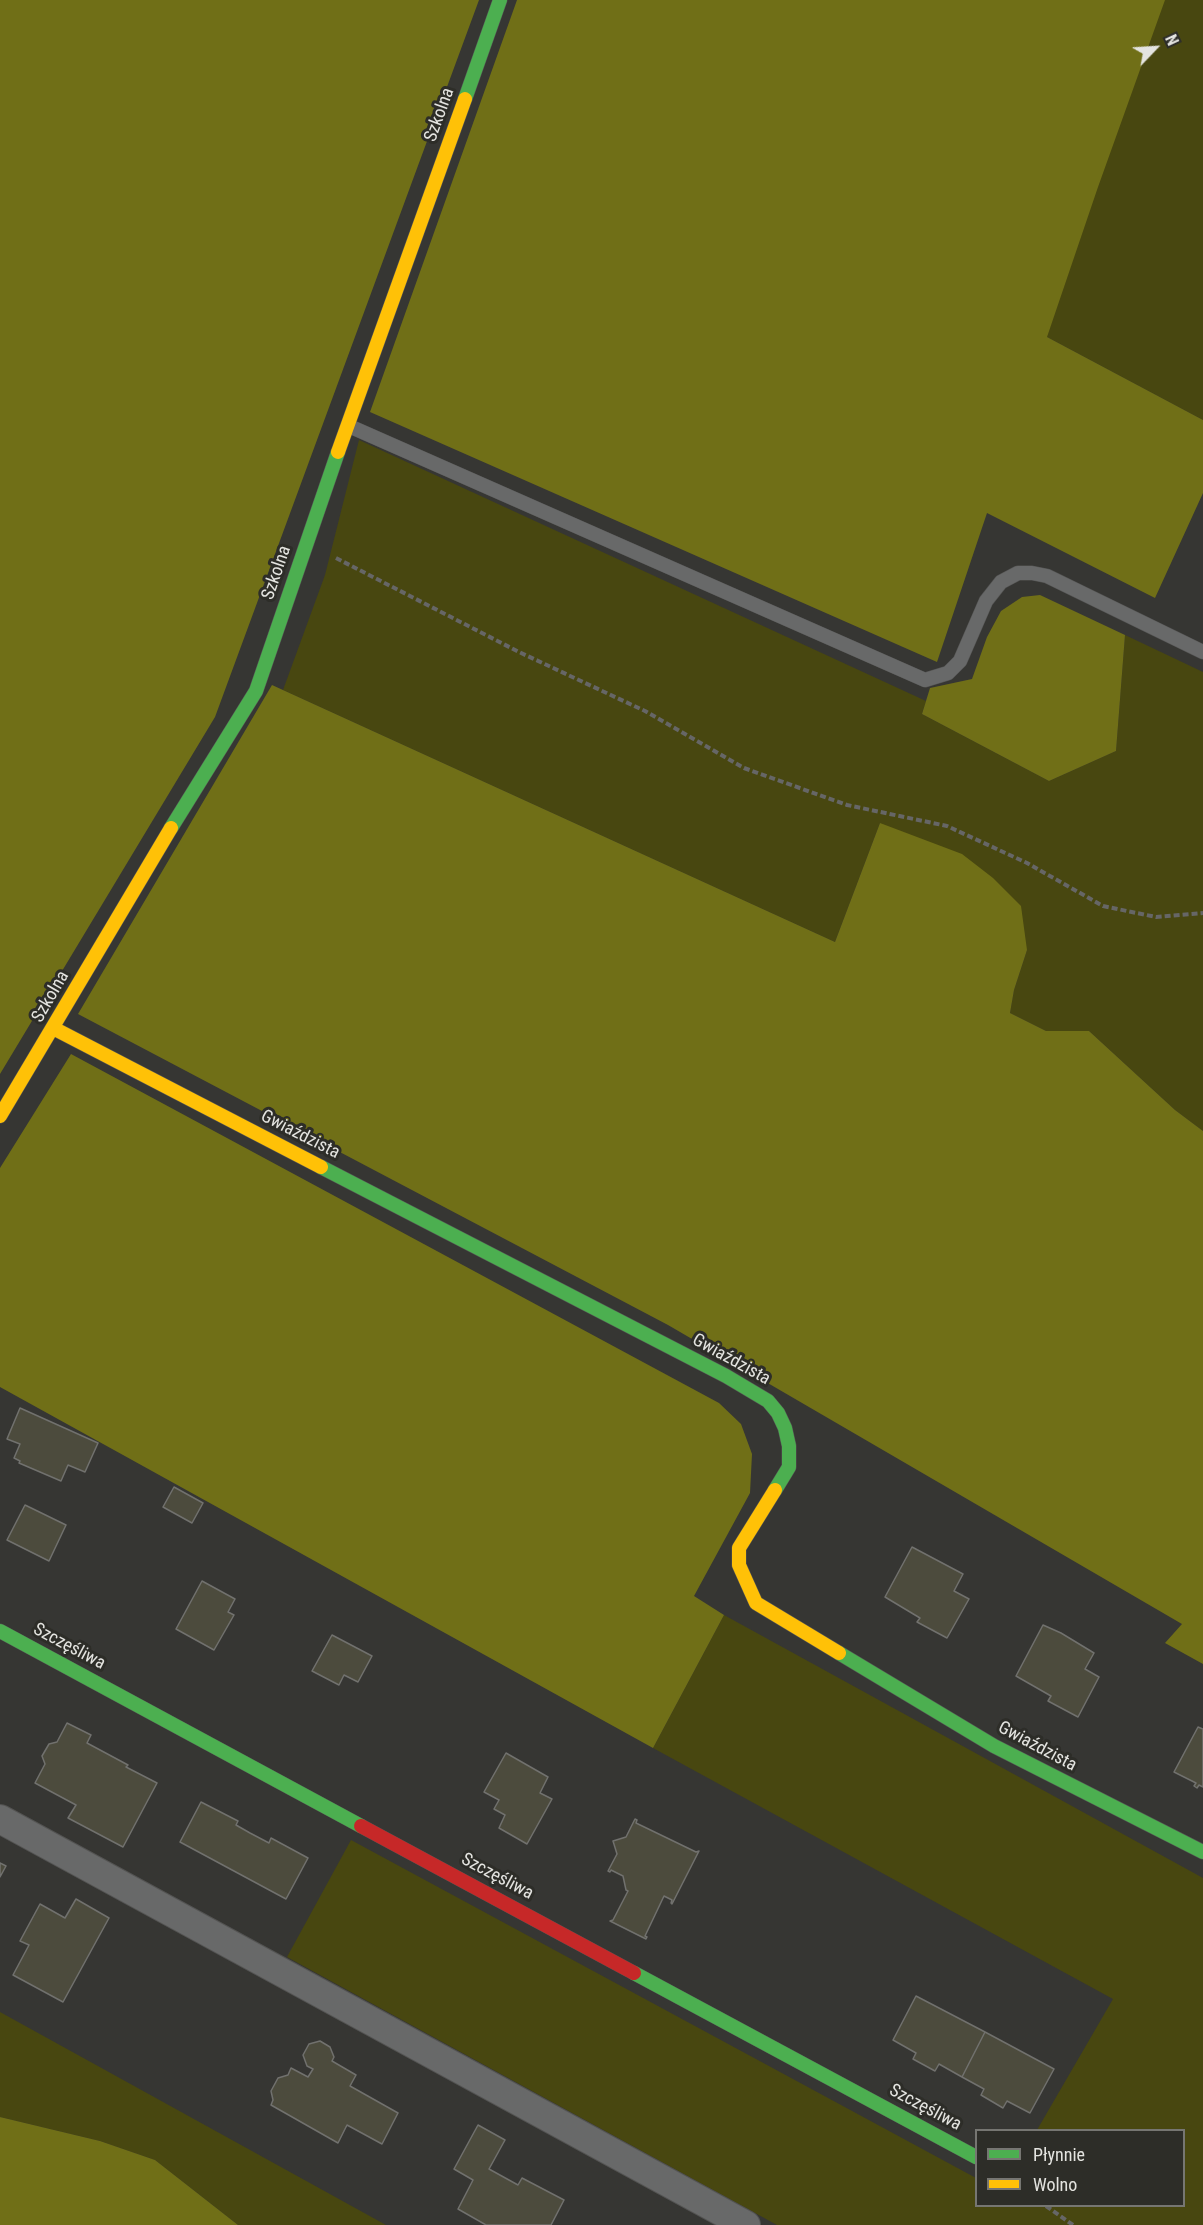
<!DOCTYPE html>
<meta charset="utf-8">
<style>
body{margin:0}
#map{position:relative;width:1203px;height:2225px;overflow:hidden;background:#363633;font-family:"Roboto Condensed",sans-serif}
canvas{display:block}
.legend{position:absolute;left:975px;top:2129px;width:210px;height:78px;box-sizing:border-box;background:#2d2d28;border:2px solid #767672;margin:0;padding:8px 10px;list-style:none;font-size:18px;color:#e4e4e0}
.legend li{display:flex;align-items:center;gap:12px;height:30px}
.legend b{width:30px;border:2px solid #767672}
.north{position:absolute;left:1125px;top:18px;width:60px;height:60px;-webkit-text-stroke:4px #2d2d28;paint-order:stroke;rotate:65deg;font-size:16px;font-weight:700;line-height:24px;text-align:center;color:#e4e4e0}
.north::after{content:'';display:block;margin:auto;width:21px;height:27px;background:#e4e4e0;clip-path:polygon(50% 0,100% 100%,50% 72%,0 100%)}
</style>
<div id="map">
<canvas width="1203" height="2225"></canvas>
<ul class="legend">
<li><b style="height:8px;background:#4caf50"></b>Płynnie</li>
<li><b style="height:8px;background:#ffc107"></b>Wolno</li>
</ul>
<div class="north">N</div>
</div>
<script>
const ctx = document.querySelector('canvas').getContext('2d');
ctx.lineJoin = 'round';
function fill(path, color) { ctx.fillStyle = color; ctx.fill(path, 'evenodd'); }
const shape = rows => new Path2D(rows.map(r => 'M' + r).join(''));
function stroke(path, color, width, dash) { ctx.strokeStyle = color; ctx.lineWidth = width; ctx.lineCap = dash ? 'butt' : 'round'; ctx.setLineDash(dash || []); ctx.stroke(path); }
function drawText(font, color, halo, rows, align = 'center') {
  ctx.font = font + ' "Roboto Condensed",sans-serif'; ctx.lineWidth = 6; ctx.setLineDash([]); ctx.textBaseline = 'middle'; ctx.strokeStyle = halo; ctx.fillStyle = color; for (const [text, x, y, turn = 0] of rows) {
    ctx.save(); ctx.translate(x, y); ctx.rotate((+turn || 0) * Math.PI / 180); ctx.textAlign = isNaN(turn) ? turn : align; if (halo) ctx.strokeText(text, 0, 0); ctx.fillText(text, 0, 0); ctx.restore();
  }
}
fill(shape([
 [675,0,1203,0,1203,420,1047,337],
 [359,440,926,701,922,714,1049,781,1116,751,1125,635,1203,672,1203,1131,1175,1110,1089,1031,1046,1031,1010,1013,1014,990,1027,950,880,823,835,942,283,690,325,575],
 [724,1615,1203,1878,1203,2225,777,2225,287,1957,351,1840,976,2178,976,2206,1184,2206,1184,2130,1037,2130,1113,1999,653,1748],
 [0,2012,386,2225,238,2225,155,2160,100,2141,0,2117]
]), '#484710');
fill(shape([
 [0,0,479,0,215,717,0,1074],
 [517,0,1165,0,1098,187,1047,337,1203,420,1203,493,1155,598,987,513,937,662,370,412],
 [1040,595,1125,635,1116,751,1049,781,922,714,930,688,972,679,987,637,1001,611,1022,597],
 [272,685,835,942,880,823,962,854,993,878,1021,906,1027,950,1014,990,1010,1013,1046,1031,1089,1031,1175,1110,1203,1131,1203,1664,1165,1643,1182,1624,668,1325,78,1014],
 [71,1054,719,1403,741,1424,752,1454,750,1493,694,1596,724,1615,653,1748,0,1387,0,1168],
 [0,2117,100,2141,155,2160,238,2225,0,2225]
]), '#706f17');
const building = shape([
 [20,1408,98,1443,85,1472,68,1465,61,1481,19,1463,20,1461,14,1458,20,1444,7,1439,20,1408],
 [174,1487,203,1503,192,1523,163,1507,174,1487],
 [25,1505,66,1525,49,1561,7,1540,25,1505],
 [912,1547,963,1574,954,1591,969,1599,947,1638,917,1622,920,1618,885,1597,912,1547],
 [202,1581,235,1599,228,1612,234,1615,214,1650,176,1629,202,1581],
 [1043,1625,1061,1633,1094,1653,1085,1669,1099,1677,1078,1717,1048,1701,1051,1696,1016,1676,1043,1625],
 [332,1635,372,1656,358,1682,344,1675,339,1685,312,1671,332,1635],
 [67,1723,91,1735,87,1743,128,1765,126,1767,157,1783,123,1847,68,1818,76,1805,35,1783,45,1764,42,1756,49,1744,57,1742,67,1723],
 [1198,1727,1203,1729,1203,1787,1199,1785,1197,1788,1194,1786,1196,1783,1174,1772,1198,1727],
 [506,1753,548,1777,540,1793,552,1799,527,1844,499,1828,505,1815,494,1809,499,1800,484,1792,506,1753],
 [201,1802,238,1821,236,1825,250,1833,269,1843,271,1838,308,1858,286,1899,180,1842,201,1802],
 [635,1819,637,1820,636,1823,696,1852,699,1851,672,1904,671,1903,672,1900,664,1896,645,1936,647,1937,646,1939,610,1921,613,1920,628,1891,626,1890,623,1876,611,1870,610,1872,608,1871,617,1854,613,1841,626,1837,635,1819],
 [0,1863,6,1866,0,1877,0,1863],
 [76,1899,109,1918,63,2002,13,1975,29,1945,20,1941,40,1904,65,1918,76,1899],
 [916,1996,985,2032,962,2077,939,2064,935,2071,913,2059,916,2053,893,2040,916,1996],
 [985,2032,1054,2069,1030,2113,1007,2101,1003,2108,981,2095,984,2089,962,2077,985,2032],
 [320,2041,330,2047,334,2057,332,2061,356,2075,350,2086,398,2113,382,2144,347,2125,338,2143,271,2105,273,2100,271,2091,278,2078,288,2075,291,2068,308,2077,313,2069,307,2066,303,2055,309,2044,320,2041],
 [478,2125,505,2140,489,2169,518,2185,522,2178,564,2200,551,2225,486,2225,458,2209,473,2180,454,2169,478,2125]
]);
fill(building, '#4c4b3d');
stroke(building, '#71716e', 1.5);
const lane = shape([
 [349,426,925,680,948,673,960,661,986,601,1001,582,1018,573,1032,573,1047,576,1203,652]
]);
const street = shape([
 [0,1819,746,2225]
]);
const fast = shape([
 [465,99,500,0],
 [171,828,256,691,338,452],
 [321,1167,726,1376,768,1401,778,1413,785,1428,789,1446,789,1467,775,1490],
 [0,1631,361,1826],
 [839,1653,994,1746,1203,1852],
 [634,1973,976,2157]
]);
const slow = shape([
 [338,452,465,99],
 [53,1028,321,1167],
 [0,1116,171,828],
 [775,1490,739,1548,739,1565,756,1603,839,1653]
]);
const jam = shape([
 [361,1826,634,1973]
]);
stroke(lane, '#545453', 15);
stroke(street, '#545453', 30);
stroke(fast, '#545453', 15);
stroke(slow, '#545453', 15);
stroke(jam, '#545453', 15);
stroke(shape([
 [336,558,519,652,645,711,744,768,847,805,947,826,1027,863,1103,906,1156,917,1203,913],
 [1046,2206,1073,2225]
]), '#666', 4, [6, 3]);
stroke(lane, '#686969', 14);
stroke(street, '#686969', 28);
stroke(fast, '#4caf50', 14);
stroke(slow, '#ffc107', 14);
stroke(jam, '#c62828', 14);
drawText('18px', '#e4e4e0', '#2d2d28', [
 ["Szkolna",440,115,-70],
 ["Szkolna",277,573,-71],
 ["Szkolna",51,997,-60],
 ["Gwiaździsta",300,1135,27],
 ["Gwiaździsta",731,1360,29],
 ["Szczęśliwa",69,1647,28],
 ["Gwiaździsta",1037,1747,28],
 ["Szczęśliwa",497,1877,28],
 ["Szczęśliwa",925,2108,28]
]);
</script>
